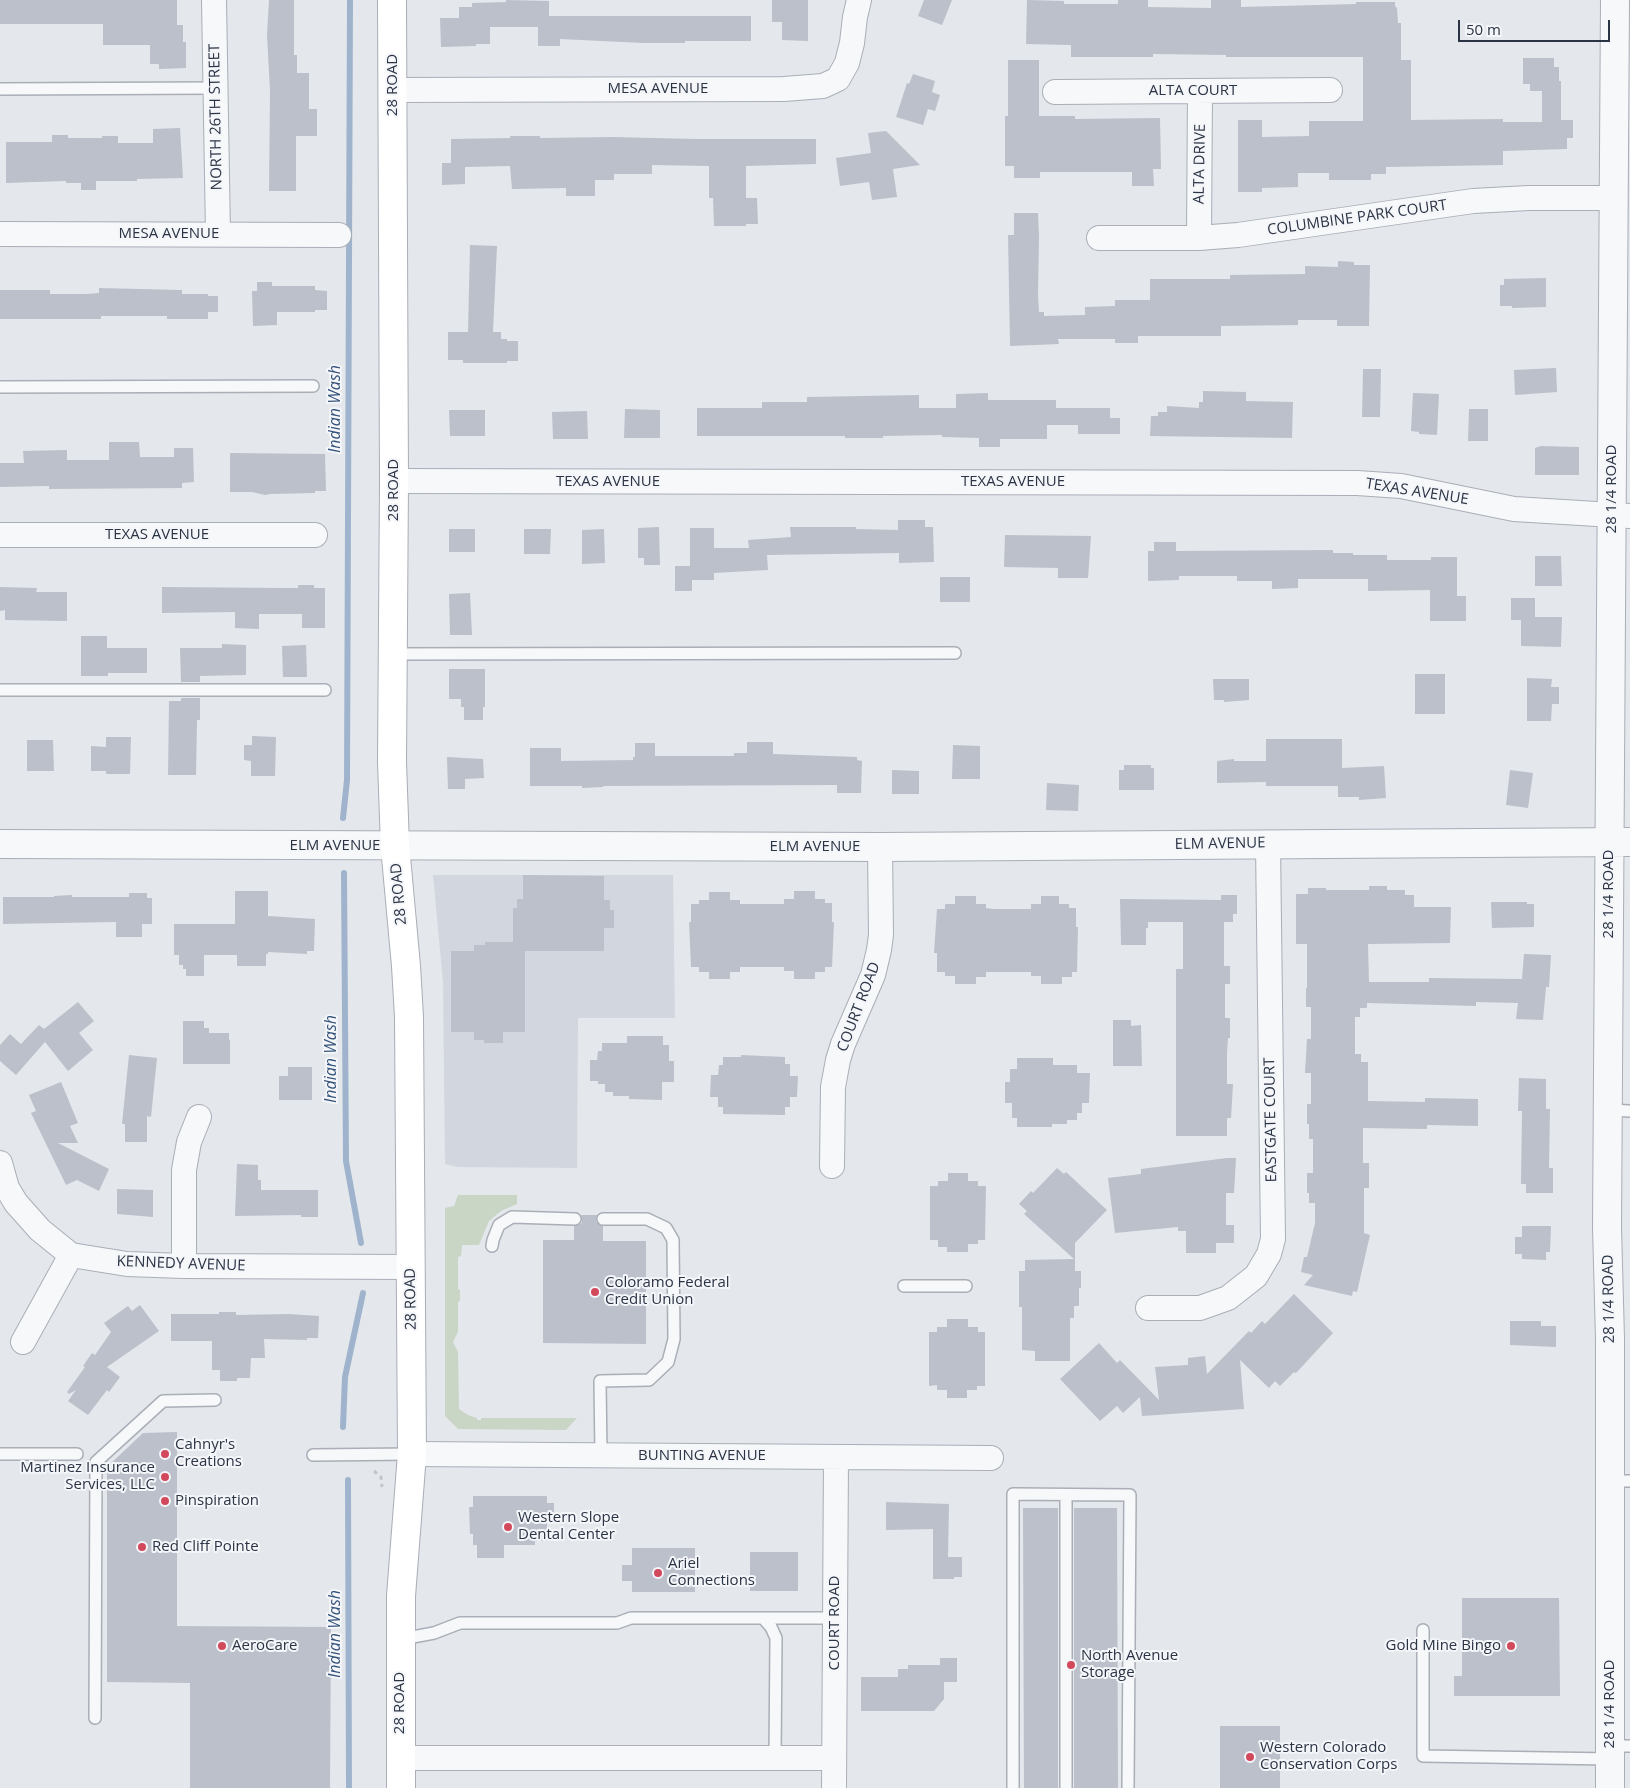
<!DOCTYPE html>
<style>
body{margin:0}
#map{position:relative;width:1630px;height:1788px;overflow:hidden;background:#e4e7ec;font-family:"Open Sans",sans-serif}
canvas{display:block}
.scale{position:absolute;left:1458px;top:20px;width:152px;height:22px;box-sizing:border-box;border:2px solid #2b3445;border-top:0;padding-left:6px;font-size:15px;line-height:18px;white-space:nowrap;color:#2b3445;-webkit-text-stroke:4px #f4f6f9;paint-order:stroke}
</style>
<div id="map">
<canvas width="1630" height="1788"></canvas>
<div class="scale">50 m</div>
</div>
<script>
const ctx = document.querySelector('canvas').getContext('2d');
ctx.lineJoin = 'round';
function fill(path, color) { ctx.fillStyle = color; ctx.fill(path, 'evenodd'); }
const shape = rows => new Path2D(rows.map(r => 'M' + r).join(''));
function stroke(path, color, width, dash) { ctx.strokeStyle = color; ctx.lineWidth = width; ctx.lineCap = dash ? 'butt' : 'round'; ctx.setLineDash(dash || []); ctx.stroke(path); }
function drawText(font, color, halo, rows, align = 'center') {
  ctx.font = font + ' "Open Sans",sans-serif'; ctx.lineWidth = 4; ctx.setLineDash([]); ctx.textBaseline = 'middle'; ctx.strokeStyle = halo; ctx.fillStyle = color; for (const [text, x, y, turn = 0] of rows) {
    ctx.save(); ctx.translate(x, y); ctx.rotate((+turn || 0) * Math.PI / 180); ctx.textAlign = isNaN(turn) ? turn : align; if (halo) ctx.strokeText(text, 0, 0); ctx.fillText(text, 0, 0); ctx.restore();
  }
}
fill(shape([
 [433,875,673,875,675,1018,578,1018,577,1168,457,1167,445,1164,443,982]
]), '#d2d6de');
fill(shape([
 [458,1195,517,1195,517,1204,501,1211,489,1221,479,1245,462,1245,461,1256,458,1257,458,1289,460,1290,460,1301,458,1302,458,1332,453,1342,458,1352,459,1409,468,1415,477,1418,477,1420,481,1420,481,1418,577,1418,566,1430,458,1429,445,1416,445,1208,454,1206]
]), '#c9d6c5');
stroke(shape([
 [343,818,347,780,350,0],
 [344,873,346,1161,361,1243],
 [343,1427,345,1377,363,1293],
 [348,1480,349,1788]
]), '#9fb4cc', 6);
fill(shape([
 [0,0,177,0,177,25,183,25,183,42,186,42,186,68,159,69,159,64,150,64,150,45,103,45,103,24,0,24],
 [269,0,294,0,294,55,297,55,297,73,309,73,309,109,317,109,317,136,296,136,296,191,269,191,270,91,267,35],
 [506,0,549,1,549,16,751,16,751,41,685,41,685,43,643,43,560,39,560,46,538,46,538,27,490,27,490,44,476,44,476,46,441,47,440,18,459,18,459,7,472,7,472,3,506,2],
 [772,0,808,0,808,41,782,40,782,22,772,22],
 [924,0,952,0,942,25,918,16],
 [1027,0,1064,1,1064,4,1118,4,1118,0,1148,0,1148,7,1211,8,1211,0,1241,0,1241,7,1356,4,1356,2,1395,2,1395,6,1397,8,1398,23,1401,23,1401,60,1411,60,1411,120,1503,119,1503,122,1542,122,1542,91,1530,91,1530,84,1523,84,1523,58,1554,58,1554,67,1559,67,1559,81,1561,81,1561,120,1573,120,1573,138,1567,138,1567,149,1503,151,1503,165,1386,167,1386,174,1371,174,1371,180,1329,180,1329,173,1298,173,1298,187,1262,188,1262,192,1238,192,1238,120,1262,120,1262,137,1309,136,1309,121,1363,121,1363,57,1226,57,1226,55,1153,54,1153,57,1071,57,1071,45,1026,44],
 [1008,60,1039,60,1039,116,1075,116,1075,119,1160,118,1161,169,1153,169,1154,186,1132,186,1132,172,1040,172,1040,178,1014,178,1014,166,1005,166,1005,116,1008,116],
 [913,74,935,81,932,92,940,95,935,111,928,109,923,125,896,117,907,83,909,84],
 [180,128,183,178,137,179,137,181,96,181,96,190,81,190,81,183,66,183,66,181,6,183,6,142,52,142,52,135,68,135,68,138,102,138,102,136,118,136,118,143,153,143,153,129],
 [886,131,920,165,893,169,897,197,872,200,869,182,840,186,836,158,871,153,868,133],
 [510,136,540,136,540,138,614,137,695,139,816,139,816,164,746,166,746,198,757,198,758,224,746,224,746,226,714,226,713,198,709,198,709,166,652,165,652,174,614,174,614,180,595,180,595,196,566,196,566,188,512,189,510,166,465,167,465,184,442,185,442,163,451,163,451,139,510,138],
 [1014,213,1038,213,1039,236,1038,295,1039,312,1044,312,1044,316,1085,315,1085,307,1115,306,1115,300,1150,300,1150,279,1230,279,1230,275,1305,274,1305,266,1338,267,1338,261,1354,262,1354,265,1370,265,1369,326,1337,326,1337,320,1298,320,1298,325,1221,326,1221,336,1138,336,1138,343,1115,343,1115,339,1058,339,1059,344,1010,346,1008,235,1014,235],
 [470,245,497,246,493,332,501,332,501,339,507,339,507,341,518,341,518,361,507,361,507,363,463,363,463,360,448,360,448,332,468,332],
 [1546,278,1546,307,1512,308,1512,306,1500,306,1500,285,1504,285,1504,279],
 [257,282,272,282,272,286,315,286,315,290,327,291,327,310,315,310,315,312,277,312,277,325,253,326,252,291,257,291],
 [99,288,182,290,182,294,208,294,208,296,218,296,218,312,208,312,208,319,167,319,167,316,101,316,101,319,0,319,0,290,50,290,50,294,86,294,99,293],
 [1556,368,1557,392,1515,395,1514,370],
 [1363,369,1381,369,1380,417,1362,417],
 [1203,391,1246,392,1246,401,1293,402,1292,438,1150,436,1151,416,1158,416,1158,412,1167,412,1167,406,1199,408,1199,402,1203,402],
 [988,393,988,400,1056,400,1056,408,1110,408,1110,418,1120,418,1120,434,1078,434,1078,425,1047,425,1047,439,1000,439,1000,447,979,447,979,438,942,437,942,435,883,436,883,438,845,438,845,436,697,436,697,408,762,408,762,402,807,402,807,397,919,395,919,408,956,408,956,394],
 [1413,393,1439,394,1437,435,1419,434,1419,432,1411,431],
 [625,409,660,410,660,438,624,438],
 [1469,409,1488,409,1488,441,1468,441],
 [449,410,485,410,485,436,450,436],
 [587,411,588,439,553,439,552,412],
 [109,442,139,442,140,457,174,457,174,448,193,448,194,482,182,483,182,488,49,489,49,486,0,487,0,463,24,463,23,451,67,450,67,460,109,460],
 [1541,446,1579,447,1579,475,1535,475,1535,448],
 [230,453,325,454,326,491,315,491,315,493,270,494,265,495,252,492,230,492],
 [898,520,925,520,925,527,933,527,934,562,899,563,899,553,767,555,768,570,714,573,714,580,692,580,692,591,675,591,675,566,690,566,690,528,714,528,714,548,749,548,748,540,791,537,790,527,856,527,856,529,898,530],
 [659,527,660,565,644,565,644,558,638,558,638,528],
 [449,529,475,529,475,552,449,552],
 [524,529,551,529,550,554,524,554],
 [604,529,605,563,582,564,582,530],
 [1005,535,1091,536,1088,578,1058,578,1058,568,1004,567],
 [1154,542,1176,542,1176,551,1333,550,1333,553,1353,553,1353,555,1387,555,1387,560,1431,560,1431,557,1457,557,1457,596,1466,596,1466,621,1430,621,1430,590,1368,591,1368,579,1298,579,1298,588,1272,589,1272,581,1237,581,1237,576,1179,576,1179,580,1148,581,1148,551,1154,551],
 [1535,556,1561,556,1562,586,1535,586],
 [940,577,970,577,970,602,940,602],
 [298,585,314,585,314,588,325,588,325,628,302,628,302,614,259,614,259,629,235,628,235,612,162,613,162,587,285,588,298,588],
 [0,587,37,588,36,592,67,592,67,621,5,620,5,610,0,611],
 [470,593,472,635,450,635,449,594],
 [1511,598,1535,598,1535,617,1562,617,1561,647,1521,646,1521,620,1511,620],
 [81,636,107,636,107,648,147,648,147,673,108,673,108,676,81,676],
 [222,644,246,645,246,675,200,676,200,682,181,682,180,648,222,648],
 [306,645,307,677,283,677,282,646],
 [449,669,485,669,485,707,483,707,483,720,464,720,464,707,461,707,461,699,449,699],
 [1415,674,1445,674,1445,714,1415,714],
 [1527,678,1552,679,1551,687,1559,687,1559,704,1552,704,1551,721,1527,721],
 [1213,679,1249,679,1249,700,1224,702,1224,700,1214,700],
 [181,698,200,698,200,720,197,720,196,775,168,775,169,701,181,701],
 [252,736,276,737,275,776,251,776,251,761,244,760,244,745,252,745],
 [106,737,131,737,130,774,106,774,106,771,91,771,91,746,106,747],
 [1266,739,1342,739,1342,768,1384,766,1386,798,1359,800,1359,797,1338,797,1338,786,1266,786,1266,782,1217,783,1217,761,1234,759,1234,761,1266,761],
 [27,740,53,740,54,771,27,771],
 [747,742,773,742,773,754,857,757,857,760,862,761,861,793,837,793,837,785,603,786,603,787,582,788,582,786,530,786,530,748,561,748,561,761,633,760,633,757,635,757,635,743,655,743,655,756,734,756,734,753,747,753],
 [953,745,980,746,980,779,952,779],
 [447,757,483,759,484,778,465,779,465,789,448,789],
 [1124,765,1151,765,1151,768,1154,768,1154,790,1119,790,1119,770,1124,770],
 [892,770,919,771,919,794,892,794],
 [1510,770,1533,773,1528,808,1506,805],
 [1047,783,1079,785,1078,811,1046,810],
 [523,875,604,876,604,900,610,900,610,910,614,910,614,928,604,928,604,951,525,951,525,1032,503,1032,503,1043,484,1043,484,1040,474,1040,474,1032,451,1032,451,951,474,951,474,945,485,945,485,942,513,942,513,908,517,908,517,899,523,899],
 [1369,886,1387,886,1387,890,1405,890,1405,895,1414,895,1414,907,1451,907,1450,943,1368,944,1369,982,1429,982,1429,978,1522,979,1524,954,1551,955,1549,987,1546,987,1543,1020,1516,1019,1518,1003,1476,1002,1476,1006,1367,1003,1367,1008,1360,1008,1360,1017,1355,1017,1355,1054,1361,1054,1361,1062,1368,1062,1368,1101,1425,1102,1425,1098,1478,1099,1478,1126,1427,1125,1427,1129,1363,1128,1363,1163,1369,1163,1369,1188,1364,1188,1364,1233,1370,1235,1357,1292,1353,1291,1352,1296,1304,1285,1313,1275,1301,1272,1304,1257,1307,1257,1315,1223,1315,1203,1309,1203,1309,1193,1307,1193,1307,1173,1313,1173,1313,1139,1309,1139,1309,1124,1307,1124,1307,1104,1311,1104,1311,1073,1305,1073,1307,1039,1311,1039,1311,1007,1306,1007,1306,988,1307,988,1307,944,1296,944,1296,894,1308,894,1308,888,1326,888,1326,890,1369,890],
 [235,891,268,891,268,916,315,919,314,951,307,951,307,954,268,952,268,954,266,954,266,966,237,966,237,955,204,955,204,976,186,976,186,969,183,969,183,965,179,965,179,955,174,955,174,924,235,924],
 [794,891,815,891,815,899,825,899,825,903,832,903,832,922,834,922,832,967,825,967,825,972,815,972,815,979,794,979,794,971,784,971,784,967,740,967,740,972,730,972,730,979,709,979,709,972,699,972,699,967,691,967,689,922,691,922,691,904,699,904,699,900,709,900,709,892,730,892,730,900,740,900,740,904,784,904,784,899,794,899],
 [129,893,147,893,147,898,152,898,152,924,142,924,142,937,116,937,116,922,3,924,3,897,54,897,54,896,72,895,72,897,129,897],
 [1221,895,1237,895,1237,914,1233,914,1233,922,1224,922,1224,966,1230,966,1230,984,1225,984,1225,1018,1230,1018,1230,1038,1228,1038,1227,1053,1227,1084,1233,1084,1231,1118,1227,1118,1227,1136,1176,1136,1176,969,1183,969,1183,922,1148,922,1148,928,1146,928,1146,945,1121,945,1120,899,1221,900],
 [955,896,976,896,976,904,986,904,986,908,993,909,1031,909,1031,904,1041,904,1041,896,1059,896,1059,904,1069,904,1069,908,1076,908,1076,927,1078,927,1077,972,1072,972,1072,977,1062,977,1062,984,1041,984,1041,976,1031,976,1031,972,986,972,986,977,976,977,976,984,955,984,955,976,945,976,945,972,937,972,937,953,934,953,937,909,945,909,945,904,955,904],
 [1491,902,1527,902,1527,904,1534,904,1534,927,1492,928],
 [78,1002,94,1021,79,1033,93,1050,68,1071,45,1042,16,1075,0,1061,0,1045,10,1034,21,1044,39,1025,44,1029],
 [1113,1020,1131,1020,1131,1026,1141,1025,1142,1066,1113,1066],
 [183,1021,204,1021,204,1028,209,1028,209,1033,229,1033,229,1040,230,1040,230,1064,183,1064],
 [627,1036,663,1036,663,1045,669,1045,669,1061,674,1061,674,1082,662,1082,662,1100,629,1099,629,1096,613,1096,613,1092,605,1092,605,1084,598,1084,598,1081,590,1081,590,1060,597,1060,598,1051,602,1051,602,1043,627,1043],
 [129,1055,157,1058,151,1117,147,1116,147,1142,125,1142,125,1124,122,1124],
 [741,1055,785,1057,785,1064,790,1064,790,1076,798,1076,797,1097,790,1097,790,1107,785,1107,785,1115,723,1114,723,1107,718,1107,718,1097,710,1097,711,1075,718,1075,719,1065,723,1065,723,1057,741,1057],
 [1017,1058,1053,1058,1053,1065,1077,1065,1077,1073,1090,1073,1089,1103,1082,1103,1082,1113,1077,1113,1077,1120,1067,1120,1067,1124,1052,1124,1052,1127,1017,1127,1017,1118,1012,1118,1012,1103,1005,1103,1005,1082,1010,1082,1010,1069,1017,1069],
 [288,1067,312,1067,312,1100,279,1100,279,1076,288,1076],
 [1519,1078,1546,1079,1546,1109,1550,1109,1549,1168,1553,1168,1553,1193,1526,1193,1526,1184,1521,1184,1522,1111,1518,1111],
 [61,1082,78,1123,70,1126,78,1143,58,1143,109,1169,99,1191,77,1180,66,1185,31,1113,36,1111,29,1095],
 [1227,1158,1236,1158,1234,1193,1226,1193,1226,1225,1234,1225,1234,1243,1216,1243,1216,1253,1186,1253,1186,1231,1178,1231,1178,1227,1115,1233,1108,1178,1141,1174,1141,1169],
 [237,1164,258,1165,258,1180,261,1180,261,1190,318,1190,318,1217,301,1217,301,1215,235,1216],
 [1057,1168,1064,1174,1066,1172,1107,1210,1075,1243,1075,1271,1081,1271,1081,1288,1079,1288,1079,1306,1074,1306,1074,1318,1070,1318,1070,1361,1035,1361,1035,1351,1022,1350,1022,1307,1019,1307,1019,1271,1025,1271,1025,1260,1074,1259,1024,1214,1027,1211,1019,1204,1031,1191,1033,1193],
 [948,1173,968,1173,968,1181,978,1181,978,1186,986,1186,985,1240,978,1240,978,1244,968,1244,968,1252,947,1252,947,1247,938,1247,938,1240,930,1240,930,1186,938,1186,938,1181,948,1181],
 [117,1189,153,1190,153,1217,117,1214],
 [581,1215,597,1215,596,1222,603,1226,603,1241,646,1241,646,1344,543,1343,543,1240,574,1240,574,1226,582,1223],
 [1522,1226,1551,1226,1550,1252,1546,1252,1546,1260,1522,1259,1522,1254,1515,1254,1515,1237,1522,1237],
 [1294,1294,1333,1333,1296,1373,1294,1372,1280,1386,1275,1381,1269,1388,1240,1360,1244,1409,1142,1416,1140,1397,1123,1413,1117,1406,1100,1421,1060,1379,1099,1343,1117,1363,1120,1360,1159,1400,1155,1367,1188,1365,1188,1358,1205,1356,1207,1374,1249,1331,1251,1333,1262,1321,1265,1324],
 [140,1305,159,1331,107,1367,120,1377,109,1392,107,1390,88,1415,68,1401,76,1390,69,1394,67,1392,85,1367,83,1366,92,1353,95,1355,111,1332,104,1323,128,1306,132,1311],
 [219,1312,236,1312,236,1315,289,1314,319,1316,318,1338,307,1338,307,1340,264,1339,265,1358,251,1358,250,1378,237,1378,237,1381,220,1381,220,1370,212,1370,212,1341,171,1341,171,1314,219,1314],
 [947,1319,968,1319,968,1327,978,1327,978,1332,985,1332,985,1386,977,1386,977,1390,967,1390,967,1398,947,1398,947,1390,937,1390,937,1385,929,1386,929,1332,937,1332,937,1327,947,1327],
 [1510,1321,1541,1321,1541,1326,1556,1326,1556,1347,1510,1345],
 [177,1432,177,1626,331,1627,330,1788,190,1788,190,1683,107,1682,107,1467,143,1433],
 [473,1496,547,1496,547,1503,554,1503,554,1520,547,1520,547,1541,535,1541,535,1545,504,1545,504,1558,477,1558,477,1545,473,1545,473,1534,470,1534,469,1507,473,1507],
 [886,1502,949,1504,948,1557,962,1557,962,1577,954,1577,954,1579,933,1579,933,1529,886,1530],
 [1023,1508,1058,1508,1058,1788,1024,1788],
 [1074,1508,1117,1508,1118,1788,1074,1788],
 [632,1548,695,1548,695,1592,632,1592,632,1581,622,1581,622,1565,632,1565],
 [750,1552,798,1552,798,1591,750,1591],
 [1462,1598,1559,1598,1560,1696,1454,1696,1454,1676,1462,1676],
 [940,1658,957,1658,957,1682,944,1682,944,1699,934,1711,861,1711,861,1677,898,1677,898,1669,908,1669,908,1665,940,1665],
 [1220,1726,1280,1726,1280,1788,1220,1788]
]), '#bbc0ca');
const service = shape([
 [0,89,216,88],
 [0,387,313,386],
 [392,654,955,653],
 [0,690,325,690],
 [1608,1110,1630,1111],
 [492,1246,493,1240,499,1225,512,1217,575,1219],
 [904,1286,966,1286],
 [0,1454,77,1454],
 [313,1455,412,1454],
 [601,1455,600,1381,649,1380,668,1362,674,1339,673,1240,666,1228,647,1219,603,1219],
 [1610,1481,1630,1481],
 [1066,1495,1066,1788],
 [1423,1630,1423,1756,1610,1759],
 [402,1639,434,1633,460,1623,617,1623,631,1618,763,1618],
 [95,1718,96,1462,163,1401,215,1400],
 [1611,1746,1630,1746],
 [775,1758,776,1638,771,1627,763,1618,835,1618],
 [1013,1788,1013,1494,1130,1495,1128,1788]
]);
const minor = shape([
 [214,0,218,234],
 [393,90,784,89,823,86,838,79,847,63,852,43,855,17,859,0],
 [1055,92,1330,90],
 [0,234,339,235],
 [1099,238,1199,238,1238,235,1473,201,1529,198,1614,198],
 [1199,238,1200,91],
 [394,481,1357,483,1401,486,1514,509,1630,516],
 [0,535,315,535],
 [0,1163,7,1188,16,1203,40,1230,71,1255,127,1264,184,1266,410,1267],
 [832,1166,833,1087,838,1060,843,1044,873,975,879,950,881,935,880,847],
 [184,1266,184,1170,189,1142,199,1117],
 [1148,1308,1200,1308,1228,1298,1256,1276,1269,1254,1273,1239,1268,844],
 [23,1342,71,1255],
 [412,1454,991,1458],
 [401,1758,834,1758],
 [834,1788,836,1457]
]);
const tertiary = shape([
 [0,844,880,847,1630,842],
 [1610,1788,1610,1339,1607,1227,1615,0]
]);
const secondary = shape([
 [392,0,394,481,392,762,395,846,406,966,409,1017,412,1454,401,1596,401,1788]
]);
stroke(service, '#a9aeb7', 14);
stroke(minor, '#a9aeb7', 26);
stroke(tertiary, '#a9aeb7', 30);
stroke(secondary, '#a9aeb7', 30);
stroke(shape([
 [374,1471,381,1477,382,1487]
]), '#c2c5cb', 3, [4, 4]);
stroke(service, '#f7f8fa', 11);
stroke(minor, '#f7f8fa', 24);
stroke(tertiary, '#f7f8fa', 28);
stroke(secondary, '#fff', 28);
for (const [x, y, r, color] of [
 [595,1292,5,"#d1495b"],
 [165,1454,5,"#d1495b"],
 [165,1477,5,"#d1495b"],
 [165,1501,5,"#d1495b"],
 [508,1527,5,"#d1495b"],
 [142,1547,5,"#d1495b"],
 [658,1573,5,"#d1495b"],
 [222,1646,5,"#d1495b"],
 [1511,1646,5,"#d1495b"],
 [1071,1665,5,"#d1495b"],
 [1250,1757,5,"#d1495b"]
]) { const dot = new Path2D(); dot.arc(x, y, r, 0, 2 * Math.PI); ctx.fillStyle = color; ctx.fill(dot); stroke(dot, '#f4f6f9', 2); }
drawText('15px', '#2b3445', '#f4f6f9', [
 ["28 ROAD",393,85,-90],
 ["MESA AVENUE",658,89],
 ["ALTA COURT",1193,91],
 ["NORTH 26TH STREET",216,117,-91],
 ["ALTA DRIVE",1200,164,-89],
 ["COLUMBINE PARK COURT",1357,218,-8],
 ["MESA AVENUE",169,234],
 ["TEXAS AVENUE",608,482],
 ["TEXAS AVENUE",1013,482],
 ["28 1/4 ROAD",1612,489,-90],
 ["28 ROAD",394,490,-90],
 ["TEXAS AVENUE",1417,492,9],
 ["TEXAS AVENUE",157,535],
 ["ELM AVENUE",1220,844,-1],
 ["ELM AVENUE",335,846],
 ["ELM AVENUE",815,847],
 ["28 ROAD",399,894,-95],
 ["28 1/4 ROAD",1609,894,-90],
 ["COURT ROAD",859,1007,-69],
 ["EASTGATE COURT",1271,1120,-91],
 ["KENNEDY AVENUE",181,1264,2],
 ["28 ROAD",411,1299,-91],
 ["28 1/4 ROAD",1609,1299,-91],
 ["BUNTING AVENUE",702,1456],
 ["COURT ROAD",835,1623,-90],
 ["28 ROAD",400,1703,-90],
 ["28 1/4 ROAD",1610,1704,-90]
]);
drawText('15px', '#2b3445', '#f4f6f9', [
 ["Coloramo Federal",605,1283],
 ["Credit Union",605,1300],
 ["Cahnyr's",175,1445],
 ["Creations",175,1462],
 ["Martinez Insurance",155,1468,"right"],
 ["Services, LLC",155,1485,"right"],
 ["Pinspiration",175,1501],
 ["Western Slope",518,1518],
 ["Dental Center",518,1535],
 ["Red Cliff Pointe",152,1547],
 ["Ariel",668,1564],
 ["Connections",668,1581],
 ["AeroCare",232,1646],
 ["Gold Mine Bingo",1501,1646,"right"],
 ["North Avenue",1081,1656],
 ["Storage",1081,1673],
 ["Western Colorado",1260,1748],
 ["Conservation Corps",1260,1765]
], 'left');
drawText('italic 16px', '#34527a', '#f4f6f9', [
 ["Indian Wash",335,409,-90],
 ["Indian Wash",331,1059,-90],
 ["Indian Wash",335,1634,-90]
]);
</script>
